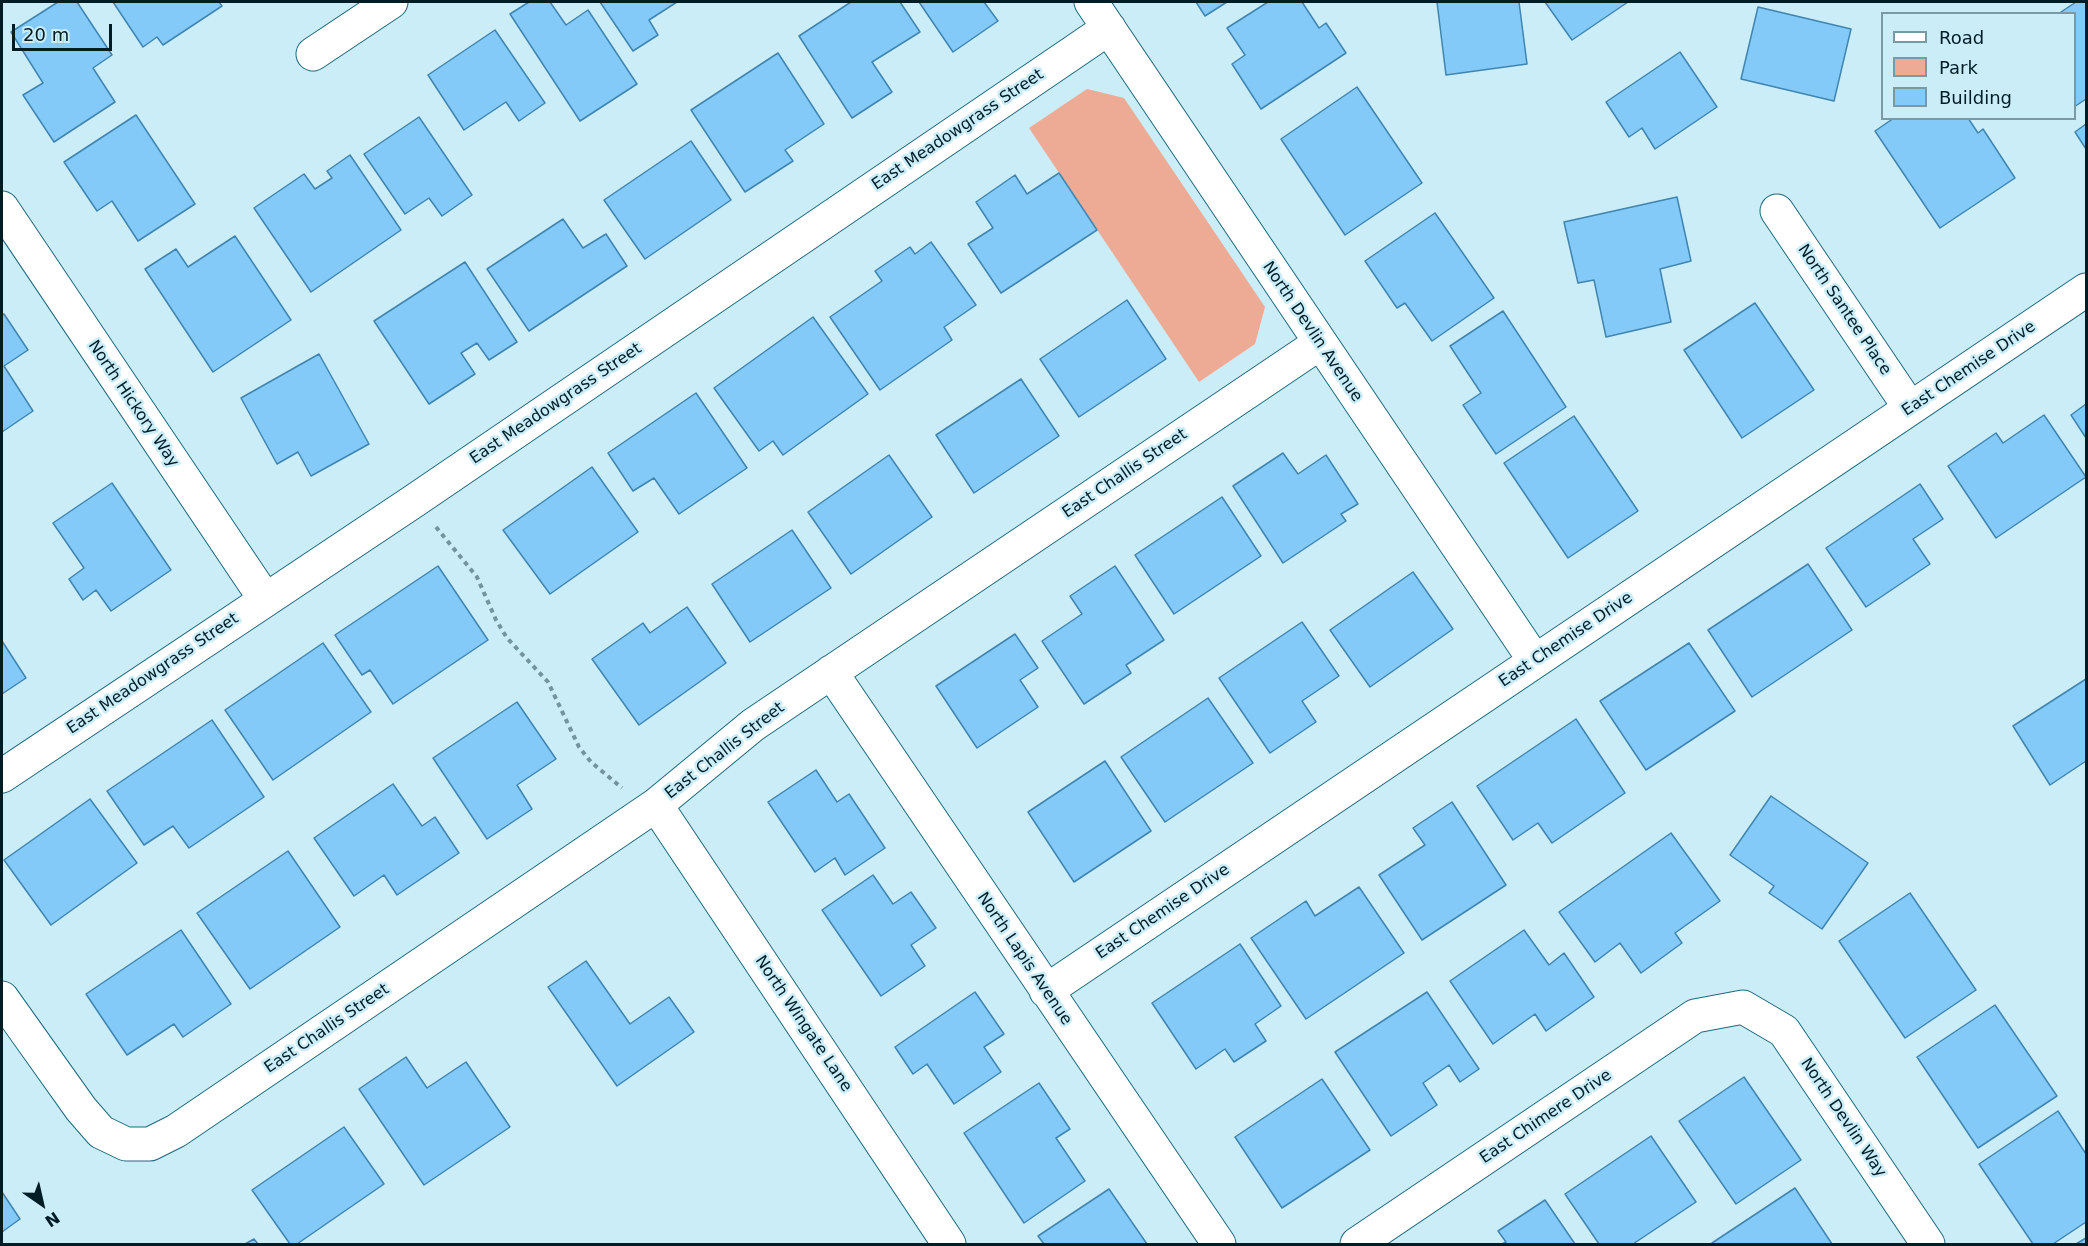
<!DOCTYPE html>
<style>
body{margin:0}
#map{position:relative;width:2088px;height:1246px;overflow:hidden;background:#caedf8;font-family:"DejaVu Sans",sans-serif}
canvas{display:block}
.frame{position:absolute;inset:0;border:3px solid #001d25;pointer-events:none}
.legend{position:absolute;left:1881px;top:12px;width:195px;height:108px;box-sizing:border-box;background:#caedf8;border:2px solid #799aa4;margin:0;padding:8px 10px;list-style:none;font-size:18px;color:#001d25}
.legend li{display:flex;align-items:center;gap:12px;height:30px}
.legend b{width:30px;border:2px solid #799aa4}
.north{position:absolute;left:12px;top:1174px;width:60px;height:60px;-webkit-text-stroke:4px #caedf8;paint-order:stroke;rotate:146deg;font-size:16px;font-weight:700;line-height:24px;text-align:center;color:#001d25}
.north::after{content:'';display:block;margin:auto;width:21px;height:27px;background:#001d25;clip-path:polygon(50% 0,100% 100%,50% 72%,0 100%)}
.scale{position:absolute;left:12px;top:24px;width:100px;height:27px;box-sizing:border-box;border:3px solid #001d25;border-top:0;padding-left:8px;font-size:18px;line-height:21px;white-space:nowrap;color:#001d25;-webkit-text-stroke:4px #caedf8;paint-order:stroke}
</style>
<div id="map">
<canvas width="2088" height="1246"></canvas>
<div class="frame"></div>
<ul class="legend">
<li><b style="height:8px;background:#fff"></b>Road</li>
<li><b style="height:16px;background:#edaa94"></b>Park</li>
<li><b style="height:16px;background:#84caf9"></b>Building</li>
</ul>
<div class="north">N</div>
<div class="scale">20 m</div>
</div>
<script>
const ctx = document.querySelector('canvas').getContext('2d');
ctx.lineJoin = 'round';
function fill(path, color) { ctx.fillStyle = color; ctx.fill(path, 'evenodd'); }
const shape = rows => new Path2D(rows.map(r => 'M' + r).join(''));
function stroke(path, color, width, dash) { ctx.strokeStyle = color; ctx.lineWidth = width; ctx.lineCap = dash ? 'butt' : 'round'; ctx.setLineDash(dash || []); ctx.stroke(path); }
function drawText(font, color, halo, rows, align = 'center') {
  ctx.font = font + ' "DejaVu Sans",sans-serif'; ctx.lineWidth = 5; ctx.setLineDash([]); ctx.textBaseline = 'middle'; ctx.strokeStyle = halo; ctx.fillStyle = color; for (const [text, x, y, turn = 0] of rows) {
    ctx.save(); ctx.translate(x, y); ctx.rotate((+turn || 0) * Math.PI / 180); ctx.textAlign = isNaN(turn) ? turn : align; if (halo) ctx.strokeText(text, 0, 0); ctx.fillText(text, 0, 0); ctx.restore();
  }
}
fill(shape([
 [1087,89,1124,98,1265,307,1255,344,1199,382,1029,128]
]), '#edaa94');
const building = shape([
 [58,2,77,2,112,55,93,68,115,102,54,142,23,95,43,83,11,32,58,2],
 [113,2,219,2,222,6,163,45,157,37,143,47,113,2],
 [529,2,550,2,566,25,588,10,637,84,580,121,510,14,529,2],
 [600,2,677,2,649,20,658,35,633,51,600,2],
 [851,2,900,2,920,32,872,62,892,92,852,118,799,36,851,2],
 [919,2,984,2,998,21,953,52,919,2],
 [1196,2,1227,2,1205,16,1196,2],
 [1268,2,1302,2,1319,28,1326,23,1346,53,1261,109,1232,64,1245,55,1227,28,1268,2],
 [1437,2,1519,2,1527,64,1446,75,1437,2],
 [1545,2,1628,2,1572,40,1545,2],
 [2076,2,2086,2,2086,99,2074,107,2074,14,2058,14,2076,2],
 [1758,7,1851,29,1834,101,1741,79,1758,7],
 [495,30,545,103,519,121,506,102,464,130,428,75,495,30],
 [1680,52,1717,107,1655,149,1642,128,1629,137,1606,102,1680,52],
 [778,53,824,124,785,150,793,161,745,192,691,110,778,53],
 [1357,87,1422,183,1345,235,1281,139,1357,87],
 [136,115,195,204,138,241,112,201,97,211,64,162,136,115],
 [419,117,472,195,442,216,429,198,405,214,364,154,419,117],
 [1894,118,1968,118,1978,133,1983,129,2015,178,1940,228,1875,131,1894,118],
 [2086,124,2086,149,2075,132,2086,124],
 [691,141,731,200,645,259,604,200,691,141],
 [350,155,401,230,311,292,254,208,304,174,315,189,332,178,327,171,350,155],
 [1059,173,1097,230,1001,293,968,244,993,228,976,202,1015,175,1027,194,1059,173],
 [1677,197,1691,261,1660,269,1671,322,1606,337,1594,280,1578,283,1564,222,1677,197],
 [1435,213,1494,298,1432,341,1405,303,1397,308,1365,261,1435,213],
 [563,219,583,248,606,234,627,266,529,331,487,269,563,219],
 [235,236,291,320,213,372,145,269,176,249,188,267,235,236],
 [931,242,976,305,944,327,952,340,880,390,830,317,882,281,875,271,910,247,915,254,931,242],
 [465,262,517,342,489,360,477,343,461,353,475,374,429,404,374,321,465,262],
 [1127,300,1166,359,1079,417,1040,359,1127,300],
 [1755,303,1814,390,1742,438,1684,350,1755,303],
 [1503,311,1566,407,1496,454,1463,405,1481,393,1450,346,1503,311],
 [4,314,28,350,4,366,33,411,2,432,2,315,4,314],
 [813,317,868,394,783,455,773,441,759,451,714,388,813,317],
 [319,354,369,444,311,476,298,452,277,464,241,398,319,354],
 [1021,379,1059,436,974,493,936,435,1021,379],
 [696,393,747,468,679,514,654,478,633,491,608,453,696,393],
 [2086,404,2086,438,2071,415,2086,404],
 [2044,415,2086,477,1996,538,1948,466,1996,433,2003,443,2044,415],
 [1574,416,1638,511,1568,558,1504,463,1574,416],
 [1283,453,1298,474,1326,455,1358,504,1341,514,1346,521,1283,563,1233,486,1283,453],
 [889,455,932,517,851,574,808,512,889,455],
 [592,467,638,532,550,594,503,530,592,467],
 [112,483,171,570,111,611,96,590,83,600,69,579,84,568,53,523,112,483],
 [1920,484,1943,519,1913,539,1930,564,1866,607,1826,548,1920,484],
 [1222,497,1261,556,1174,614,1135,555,1222,497],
 [792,530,831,588,750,642,712,584,792,530],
 [1808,564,1852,630,1752,697,1708,630,1808,564],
 [438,566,488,640,393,704,370,670,362,675,335,635,438,566],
 [1115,566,1164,640,1126,665,1131,673,1084,704,1042,641,1082,614,1070,596,1115,566],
 [1413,572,1453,629,1370,687,1330,630,1413,572],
 [687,607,726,663,639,725,592,659,643,623,650,633,687,607],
 [1302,622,1339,676,1302,701,1316,722,1270,753,1219,678,1302,622],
 [1015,634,1038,668,1020,680,1038,707,977,748,936,686,1015,634],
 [2,641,26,678,2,694,2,641],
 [323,643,371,712,273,780,225,710,323,643],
 [1689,643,1735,711,1646,770,1600,701,1689,643],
 [2086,679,2086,761,2050,785,2013,726,2086,679],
 [1208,698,1253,763,1165,822,1121,757,1208,698],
 [517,702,556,759,517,785,532,809,487,839,433,758,517,702],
 [1576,719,1625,793,1552,843,1538,823,1513,840,1477,786,1576,719],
 [212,720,264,797,189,848,173,826,144,845,107,791,212,720],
 [1105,761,1151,831,1074,882,1028,812,1105,761],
 [816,770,837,802,849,794,885,848,845,875,835,858,815,872,768,802,816,770],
 [393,784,422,826,435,817,459,853,397,895,384,875,354,896,314,838,393,784],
 [1771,796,1868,863,1822,929,1769,893,1774,886,1730,855,1771,796],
 [90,799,137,863,51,925,4,860,90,799],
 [1452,802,1506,885,1422,940,1379,875,1425,845,1413,828,1452,802],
 [1671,833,1720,901,1675,933,1682,943,1641,973,1620,943,1595,962,1559,912,1671,833],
 [288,851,340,927,250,989,197,913,288,851],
 [873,875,893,904,911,892,936,928,911,945,925,966,881,996,822,910,873,875],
 [1359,887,1404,953,1306,1019,1251,938,1306,901,1315,916,1359,887],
 [1910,893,1976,990,1905,1038,1839,941,1910,893],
 [181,930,231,1004,183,1037,174,1024,127,1055,86,994,181,930],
 [1524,930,1549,965,1564,953,1594,997,1546,1031,1535,1014,1493,1044,1450,981,1524,930],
 [1240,944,1281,1006,1255,1024,1266,1041,1234,1062,1225,1049,1196,1069,1152,1003,1240,944],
 [586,961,630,1024,669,997,694,1032,617,1086,548,987,586,961],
 [975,992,1004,1034,984,1047,1001,1072,954,1104,927,1064,913,1074,895,1047,975,992],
 [1427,992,1479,1069,1460,1082,1449,1065,1423,1083,1437,1105,1391,1136,1335,1052,1427,992],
 [1995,1005,2057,1096,1978,1148,1917,1057,1995,1005],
 [406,1057,427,1088,466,1062,510,1127,424,1185,359,1089,406,1057],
 [1744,1077,1801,1160,1736,1204,1679,1121,1744,1077],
 [1322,1079,1370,1150,1282,1208,1235,1137,1322,1079],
 [1039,1083,1070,1129,1056,1138,1085,1181,1024,1223,964,1133,1039,1083],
 [2058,1111,2086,1154,2086,1222,2053,1244,2033,1244,1979,1164,2058,1111],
 [344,1127,384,1184,297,1244,290,1244,252,1190,344,1127],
 [1651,1136,1696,1202,1633,1244,1599,1244,1565,1194,1651,1136],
 [1795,1188,1832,1244,1712,1244,1712,1243,1795,1188],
 [1109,1189,1147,1244,1044,1244,1038,1236,1109,1189],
 [2,1192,20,1219,2,1232,2,1192],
 [1545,1200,1575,1244,1502,1244,1506,1242,1498,1231,1545,1200],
 [2086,1238,2086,1244,2076,1244,2086,1238],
 [254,1239,258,1244,245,1244,254,1239]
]);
fill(building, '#84caf9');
stroke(building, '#3f85b0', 1.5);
const minor = shape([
 [1091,2,1535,661],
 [313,54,391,2],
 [2,208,265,599],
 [1777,211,1910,408],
 [831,672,1219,1244],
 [2,776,414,501,1109,28],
 [656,805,949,1244],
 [1046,991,2086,290],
 [2,998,81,1109,101,1132,126,1144,150,1144,176,1131,656,805,753,725,1320,343],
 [1357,1244,1695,1016,1743,1007,1784,1031,1928,1244]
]);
stroke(minor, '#1d697d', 35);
stroke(shape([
 [436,527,477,577,496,620,507,638,548,682,579,747,591,762,622,788]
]), '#73939d', 4, [4.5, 4.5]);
stroke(minor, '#fff', 33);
drawText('16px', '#001d25', '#caedf8', [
 ["East Meadowgrass Street",958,130,-34],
 ["North Santee Place",1844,310,56],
 ["North Devlin Avenue",1312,332,56],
 ["East Chemise Drive",1969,369,-34],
 ["North Hickory Way",133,404,56],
 ["East Meadowgrass Street",556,404,-34],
 ["East Challis Street",1125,474,-34],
 ["East Chemise Drive",1566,640,-34],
 ["East Meadowgrass Street",153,674,-34],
 ["East Challis Street",725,751,-38],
 ["East Chemise Drive",1163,912,-34],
 ["North Lapis Avenue",1024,959,56],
 ["North Wingate Lane",803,1024,56],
 ["East Challis Street",327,1029,-34],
 ["East Chimere Drive",1546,1117,-34],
 ["North Devlin Way",1843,1118,56]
]);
</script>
